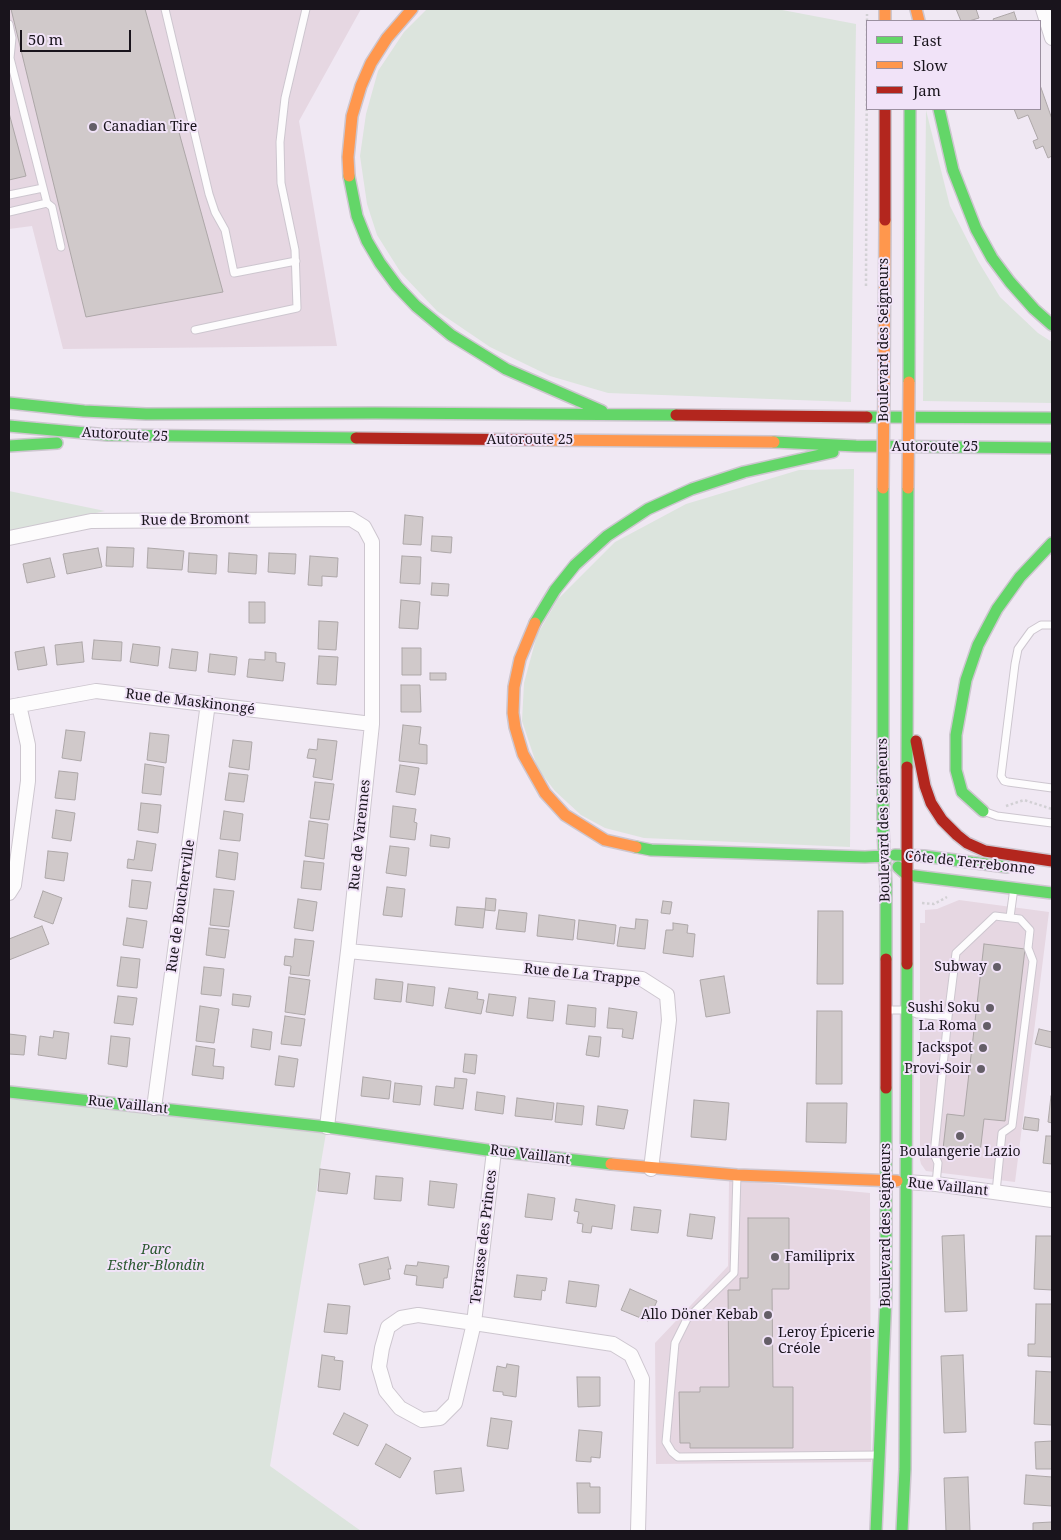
<!DOCTYPE html>
<meta charset="utf-8">
<style>
body{margin:0}
#map{position:relative;width:1061px;height:1540px;overflow:hidden;background:#f0e8f3;font-family:"Noto Serif",serif}
canvas{display:block}
.frame{position:absolute;inset:0;border:10px solid #19141c;pointer-events:none}
.legend{position:absolute;left:866px;top:20px;width:175px;height:90px;box-sizing:border-box;background:#f1e3f8;border:1px solid #9b90a0;margin:0;padding:6px 9px;list-style:none;font-size:15px;color:#19141c}
.legend li{display:flex;align-items:center;gap:10px;height:25px}
.legend b{width:25px;border:1px solid #9b90a0}
.scale{position:absolute;left:20px;top:30px;width:111px;height:22px;box-sizing:border-box;border:2px solid #19141c;border-top:0;padding-left:6px;font-size:15px;line-height:18px;white-space:nowrap;color:#19141c;-webkit-text-stroke:4px #f1e3f8;paint-order:stroke}
</style>
<div id="map">
<canvas width="1061" height="1540"></canvas>
<div class="frame"></div>
<ul class="legend">
<li><b style="height:6px;background:#63d668"></b>Fast</li>
<li><b style="height:6px;background:#ff974d"></b>Slow</li>
<li><b style="height:6px;background:#b3261e"></b>Jam</li>
</ul>
<div class="scale">50 m</div>
</div>
<script>
const ctx = document.querySelector('canvas').getContext('2d');
ctx.lineJoin = 'round';
function fill(path, color) { ctx.fillStyle = color; ctx.fill(path, 'evenodd'); }
const shape = rows => new Path2D(rows.map(r => 'M' + r).join(''));
function stroke(path, color, width, dash) { ctx.strokeStyle = color; ctx.lineWidth = width; ctx.lineCap = dash ? 'butt' : 'round'; ctx.setLineDash(dash || []); ctx.stroke(path); }
function drawText(font, color, halo, rows, align = 'center') {
  ctx.font = font + ' "Noto Serif",serif'; ctx.lineWidth = 4; ctx.setLineDash([]); ctx.textBaseline = 'middle'; ctx.strokeStyle = halo; ctx.fillStyle = color; for (const [text, x, y, turn = 0] of rows) {
    ctx.save(); ctx.translate(x, y); ctx.rotate((+turn || 0) * Math.PI / 180); ctx.textAlign = isNaN(turn) ? turn : align; if (halo) ctx.strokeText(text, 0, 0); ctx.fillText(text, 0, 0); ctx.restore();
  }
}
fill(shape([
 [9,9,361,9,299,121,337,346,63,349,32,226,9,229],
 [959,900,1049,912,1015,1182,926,1171,921,1164,920,1160,920,923,925,923,925,910,937,909],
 [729,1180,870,1193,871,1462,656,1464,655,1343,728,1266]
]), '#e6d7e2');
fill(shape([
 [427,9,777,9,856,24,851,402,608,393,550,376,490,347,437,311,401,273,377,235,367,204,360,156,366,114,378,71,404,32],
 [926,110,950,206,978,261,1000,297,1038,333,1052,342,1052,403,923,401],
 [854,469,850,847,644,838,605,828,581,815,555,791,538,769,522,721,524,683,537,635,558,599,615,542,686,504,799,470],
 [9,491,105,511,9,533],
 [9,1092,327,1127,270,1466,361,1531,9,1531]
]), '#dce4dd');
const building = shape([
 [11,9,145,9,223,292,86,317,11,9],
 [956,9,976,9,979,18,969,21,961,21,956,9],
 [1014,12,1017,21,994,21,993,19,1014,12],
 [1040,85,1052,119,1052,156,1048,158,1043,146,1036,149,1033,141,1038,139,1028,115,1018,119,1014,109,1040,109,1040,85],
 [9,113,26,176,9,180,9,113],
 [405,515,423,517,421,545,403,544,405,515],
 [432,536,452,537,451,553,431,551,432,536],
 [107,547,134,548,133,567,106,566,107,547],
 [98,548,102,567,67,574,63,554,98,548],
 [148,548,184,551,182,570,147,568,148,548],
 [189,553,217,555,216,574,188,572,189,553],
 [229,553,257,555,256,574,228,572,229,553],
 [269,553,296,554,295,574,268,572,269,553],
 [310,556,338,558,337,577,322,576,322,586,308,585,310,556],
 [402,556,421,557,420,584,400,583,402,556],
 [50,558,55,577,27,583,23,564,50,558],
 [432,583,449,584,448,596,431,595,432,583],
 [401,600,420,602,418,629,399,628,401,600],
 [249,602,265,602,265,623,249,623,249,602],
 [319,621,338,622,336,650,318,649,319,621],
 [94,640,122,642,121,661,92,659,94,640],
 [82,642,84,662,57,665,55,645,82,642],
 [133,644,160,647,158,666,130,662,133,644],
 [44,647,47,665,18,670,15,652,44,647],
 [402,648,421,648,421,675,402,675,402,648],
 [172,649,198,652,196,671,169,668,172,649],
 [265,652,276,653,276,662,285,663,283,681,247,677,249,659,265,660,265,652],
 [210,654,237,657,235,675,208,672,210,654],
 [319,656,338,657,336,685,317,684,319,656],
 [430,673,446,673,446,680,430,680,430,673],
 [401,685,420,685,421,712,401,712,401,685],
 [403,725,421,727,419,744,427,745,427,764,399,761,403,725],
 [66,730,85,732,81,761,62,758,66,730],
 [150,733,169,735,166,763,147,760,150,733],
 [318,739,337,741,332,780,313,777,316,759,307,758,309,749,317,750,318,739],
 [233,740,252,742,249,770,229,767,233,740],
 [145,764,164,767,161,795,142,793,145,764],
 [400,765,419,768,415,795,396,792,400,765],
 [59,771,78,773,75,800,55,798,59,771],
 [229,773,248,775,244,802,225,800,229,773],
 [315,782,334,784,329,820,310,818,315,782],
 [141,803,161,805,158,833,138,830,141,803],
 [393,806,416,809,414,822,417,823,415,840,390,837,393,806],
 [56,810,75,813,71,841,52,838,56,810],
 [224,811,243,814,240,841,220,839,224,811],
 [309,821,328,824,324,859,305,856,309,821],
 [431,835,450,838,449,848,430,846,431,835],
 [137,841,156,844,152,871,127,868,128,859,134,860,137,841],
 [390,846,409,848,406,876,386,873,390,846],
 [219,850,238,853,235,880,216,877,219,850],
 [48,851,68,853,64,881,45,878,48,851],
 [304,861,324,863,321,890,301,888,304,861],
 [132,880,151,882,147,909,129,907,132,880],
 [387,887,405,889,402,917,383,915,387,887],
 [214,889,234,891,229,927,210,925,214,889],
 [43,891,62,898,53,924,34,917,43,891],
 [486,898,496,899,495,911,485,910,486,898],
 [298,899,317,902,313,931,294,928,298,899],
 [663,901,672,902,670,914,661,913,663,901],
 [457,907,485,909,483,928,455,925,457,907],
 [499,910,527,913,525,932,496,929,499,910],
 [818,911,843,911,843,984,817,984,818,911],
 [539,915,575,920,573,940,537,936,539,915],
 [127,918,147,921,143,948,123,945,127,918],
 [636,919,648,920,645,949,617,946,620,927,635,929,636,919],
 [579,920,616,925,614,944,577,939,579,920],
 [673,923,688,925,687,933,695,934,693,957,663,953,666,930,673,930,673,923],
 [42,926,49,944,9,960,9,939,42,926],
 [209,928,229,930,225,958,206,955,209,928],
 [295,939,314,941,309,976,290,974,291,966,284,965,285,956,293,957,295,939],
 [984,944,1025,949,1005,1121,984,1119,980,1153,943,1149,947,1114,964,1116,984,944],
 [121,957,140,959,137,988,117,986,121,957],
 [204,967,224,969,221,996,201,994,204,967],
 [724,976,730,1013,706,1017,700,980,724,976],
 [289,977,310,980,305,1015,285,1012,289,977],
 [376,979,403,982,401,1002,374,999,376,979],
 [408,984,435,987,433,1006,406,1002,408,984],
 [449,988,478,992,477,999,484,1000,481,1014,445,1008,449,988],
 [233,994,251,996,249,1007,232,1005,233,994],
 [489,994,516,997,513,1016,486,1012,489,994],
 [118,996,137,998,133,1025,114,1023,118,996],
 [529,998,555,1001,553,1021,527,1018,529,998],
 [568,1005,596,1008,595,1027,566,1024,568,1005],
 [200,1006,219,1009,214,1043,196,1041,200,1006],
 [609,1008,637,1012,633,1039,622,1037,623,1029,607,1028,609,1008],
 [817,1011,842,1011,842,1084,816,1084,817,1011],
 [285,1016,305,1019,301,1046,281,1044,285,1016],
 [253,1029,272,1032,270,1050,251,1047,253,1029],
 [1039,1029,1052,1032,1052,1048,1035,1044,1039,1029],
 [54,1031,69,1033,66,1059,38,1055,40,1036,53,1038,54,1031],
 [9,1034,26,1036,24,1055,9,1054,9,1034],
 [111,1036,130,1038,127,1067,108,1064,111,1036],
 [589,1036,601,1037,599,1057,586,1055,589,1036],
 [196,1046,215,1049,213,1066,224,1067,223,1079,192,1075,196,1046],
 [465,1054,477,1055,475,1074,463,1072,465,1054],
 [279,1056,298,1059,294,1087,275,1085,279,1056],
 [363,1077,391,1081,389,1099,361,1096,363,1077],
 [455,1078,467,1079,463,1109,434,1105,436,1086,454,1088,455,1078],
 [395,1083,422,1086,420,1105,393,1102,395,1083],
 [477,1092,505,1096,503,1114,475,1110,477,1092],
 [1051,1096,1052,1096,1052,1123,1048,1122,1051,1096],
 [517,1098,554,1103,552,1120,515,1116,517,1098],
 [694,1100,729,1103,726,1140,691,1137,694,1100],
 [557,1103,584,1106,582,1125,555,1122,557,1103],
 [807,1103,847,1103,846,1143,806,1142,807,1103],
 [598,1106,628,1110,624,1129,596,1125,598,1106],
 [1025,1117,1039,1119,1038,1131,1023,1129,1025,1117],
 [1046,1136,1052,1136,1052,1164,1043,1163,1046,1136],
 [320,1169,350,1173,347,1194,318,1191,320,1169],
 [376,1176,403,1178,401,1201,374,1199,376,1176],
 [430,1181,457,1184,454,1208,428,1205,430,1181],
 [528,1194,555,1198,552,1220,525,1217,528,1194],
 [576,1199,615,1205,612,1229,592,1226,591,1233,582,1232,583,1224,577,1223,579,1212,574,1211,576,1199],
 [634,1207,661,1210,658,1233,631,1230,634,1207],
 [690,1214,715,1217,712,1239,687,1236,690,1214],
 [748,1218,789,1218,789,1289,772,1289,773,1387,793,1387,793,1448,690,1448,690,1443,680,1443,679,1392,700,1392,700,1387,729,1387,728,1290,740,1290,740,1278,748,1278,748,1218],
 [964,1235,967,1311,945,1312,942,1236,964,1235],
 [1036,1236,1052,1236,1052,1290,1034,1289,1036,1236],
 [388,1257,391,1269,388,1269,390,1279,364,1285,359,1264,388,1257],
 [418,1262,449,1266,447,1278,444,1278,443,1288,416,1285,417,1276,404,1274,406,1265,417,1266,418,1262],
 [517,1275,547,1278,545,1291,542,1290,541,1300,514,1297,517,1275],
 [569,1281,599,1285,596,1307,566,1303,569,1281],
 [630,1289,657,1301,648,1321,621,1310,630,1289],
 [328,1304,350,1306,347,1334,324,1332,328,1304],
 [1036,1304,1052,1304,1052,1357,1028,1356,1028,1344,1035,1344,1036,1304],
 [322,1355,335,1357,334,1360,343,1361,340,1390,318,1387,322,1355],
 [963,1355,966,1432,944,1433,941,1356,963,1355],
 [507,1364,519,1366,516,1397,503,1395,503,1392,493,1391,497,1366,506,1368,507,1364],
 [1036,1371,1052,1372,1052,1425,1034,1424,1036,1371],
 [577,1377,600,1377,600,1406,578,1407,577,1377],
 [344,1413,368,1425,358,1446,333,1434,344,1413],
 [491,1418,512,1421,508,1449,487,1446,491,1418],
 [579,1430,602,1432,600,1458,591,1457,591,1462,576,1461,579,1430],
 [1052,1441,1052,1469,1036,1469,1035,1442,1052,1441],
 [386,1444,411,1458,400,1478,375,1464,386,1444],
 [461,1468,464,1491,436,1494,434,1471,461,1468],
 [1026,1475,1052,1477,1052,1506,1024,1504,1026,1475],
 [968,1477,970,1531,946,1531,944,1478,968,1477],
 [577,1483,590,1483,590,1487,600,1487,600,1513,578,1513,577,1483],
 [1052,1522,1052,1531,1033,1531,1033,1523,1052,1522]
]);
fill(building, '#d0c9ca');
stroke(building, '#ada7a8', 1);
const lane = shape([
 [165,9,209,194,215,212,225,230,234,273,296,261],
 [9,24,12,38,10,58,47,203,9,212],
 [9,195,43,188],
 [47,203,52,207,61,247],
 [195,330,297,308,295,250,281,183,280,142,285,98,306,9],
 [1052,625,1041,625,1031,631,1018,649,1015,664,1001,776,1004,781,1008,782,1052,788],
 [986,812,997,816,1052,823],
 [1010,917,1014,888],
 [888,1010,907,1010,917,1014,948,1017,934,1154,938,1163,936,1184],
 [948,1017,956,953,995,916,1020,919,1030,930,1028,948,1033,961,1012,1126,1002,1133,996,1192],
 [737,1175,734,1273,687,1319,675,1343,666,1442,672,1452,678,1457,878,1455]
]);
const street = shape([
 [1043,9,1052,38],
 [9,538,91,521,351,519,364,527,372,542,372,724,348,951,327,1127],
 [9,707,96,691,372,724],
 [9,893,14,885,28,781,28,745,19,705],
 [348,951,642,979,667,995,669,1020,651,1169],
 [154,1108,208,703],
 [494,1151,474,1323,455,1403,440,1418,422,1420,400,1408,386,1391,379,1367,382,1348,388,1327,401,1318,418,1315,474,1323,613,1344,631,1355,642,1379,638,1531],
 [906,1182,936,1184,1052,1200]
]);
const fast = shape([
 [939,109,953,170,976,229,992,258,1010,282,1034,309,1052,325],
 [349,176,357,216,367,241,380,263,397,286,416,306,451,335,506,369,602,411],
 [909,382,910,109],
 [9,403,84,411,146,414,375,413,676,415],
 [867,417,1052,418],
 [9,426,108,435,356,438],
 [774,442,856,446,1052,448],
 [9,446,57,443],
 [883,488,883,831,886,885,886,959],
 [535,623,555,590,575,565,607,536,648,509,692,489,744,472,833,452],
 [907,767,908,488],
 [983,811,962,792,956,770,956,735,966,680,978,645,997,609,1020,577,1052,543],
 [636,847,651,850,865,857,884,856],
 [895,855,924,856,1007,867],
 [898,867,907,875,1052,893],
 [9,1092,327,1127,494,1151,611,1164],
 [876,1531,886,1294,886,1088],
 [902,1531,905,1469,907,964]
]);
const slow = shape([
 [885,9,885,21],
 [916,9,919,21],
 [349,176,348,157,352,116,361,86,371,63,387,38,412,9],
 [884,382,885,220],
 [545,440,774,442],
 [535,623,520,659,514,687,513,713,515,727,523,754,545,793,565,815,605,840,636,847],
 [611,1164,737,1175,897,1181]
]);
const jam = shape([
 [885,220,885,109],
 [676,415,867,417],
 [356,438,545,440],
 [916,741,925,786,931,803,942,820,957,835,967,843,985,851,1052,861],
 [886,959,886,1088],
 [907,964,907,767]
]);
stroke(lane, '#cdc6cf', 9);
stroke(street, '#cdc6cf', 16);
stroke(fast, '#cdc6cf', 14);
stroke(slow, '#cdc6cf', 14);
stroke(jam, '#cdc6cf', 14);
stroke(shape([
 [866,286,867,14],
 [1006,806,1024,800,1052,809],
 [922,903,934,904,947,897]
]), '#d2d0d4', 2.5, [2.5, 2.5]);
stroke(lane, '#fdfcfd', 7);
stroke(street, '#fdfcfd', 14);
stroke(fast, '#63d668', 11);
stroke(slow, '#ff974d', 11);
stroke(jam, '#b3261e', 11);
const slowBridge = shape([
 [883,488,884,382],
 [908,488,909,382]
]);
stroke(slowBridge, '#cdc6cf', 14, []);
stroke(slowBridge, '#ff974d', 11);
for (const [x, y, r, color] of [
 [93,127,5,"#645e67"],
 [997,967,5,"#645e67"],
 [990,1008,5,"#645e67"],
 [987,1026,5,"#645e67"],
 [983,1048,5,"#645e67"],
 [981,1069,5,"#645e67"],
 [960,1136,5,"#645e67"],
 [775,1257,5,"#645e67"],
 [768,1315,5,"#645e67"],
 [768,1341,5,"#645e67"]
]) { const dot = new Path2D(); dot.arc(x, y, r, 0, 2 * Math.PI); ctx.fillStyle = color; ctx.fill(dot); stroke(dot, '#f1e3f8', 2); }
drawText('14px', '#19141c', '#f1e3f8', [
 ["Canadian Tire",103,127,"left"],
 ["Subway",987,967],
 ["Sushi Soku",980,1008],
 ["La Roma",977,1026],
 ["Jackspot",973,1048],
 ["Provi-Soir",971,1069],
 ["Boulangerie Lazio",960,1152,"center"],
 ["Familiprix",785,1257,"left"],
 ["Allo Döner Kebab",758,1315],
 ["Leroy Épicerie",778,1333,"left"],
 ["Créole",778,1349,"left"]
], 'right');
drawText('14px', '#19141c', '#f1e3f8', [
 ["Boulevard des Seigneurs",884,340,-90],
 ["Autoroute 25",125,435,3],
 ["Autoroute 25",530,440],
 ["Autoroute 25",935,447],
 ["Rue de Bromont",195,520,-1],
 ["Rue de Maskinongé",190,702,7],
 ["Boulevard des Seigneurs",884,820,-91],
 ["Rue de Varennes",360,835,-84],
 ["Côte de Terrebonne",970,863,6],
 ["Rue de Boucherville",181,906,-82],
 ["Rue de La Trappe",582,975,6],
 ["Rue Vaillant",128,1105,6],
 ["Rue Vaillant",530,1155,7],
 ["Rue Vaillant",948,1187,6],
 ["Boulevard des Seigneurs",886,1225,-90],
 ["Terrasse des Princes",484,1237,-83]
]);
drawText('italic 14px', '#2b5930', '#f1e3f8', [
 ["Parc",156,1250],
 ["Esther-Blondin",156,1266]
]);
</script>
